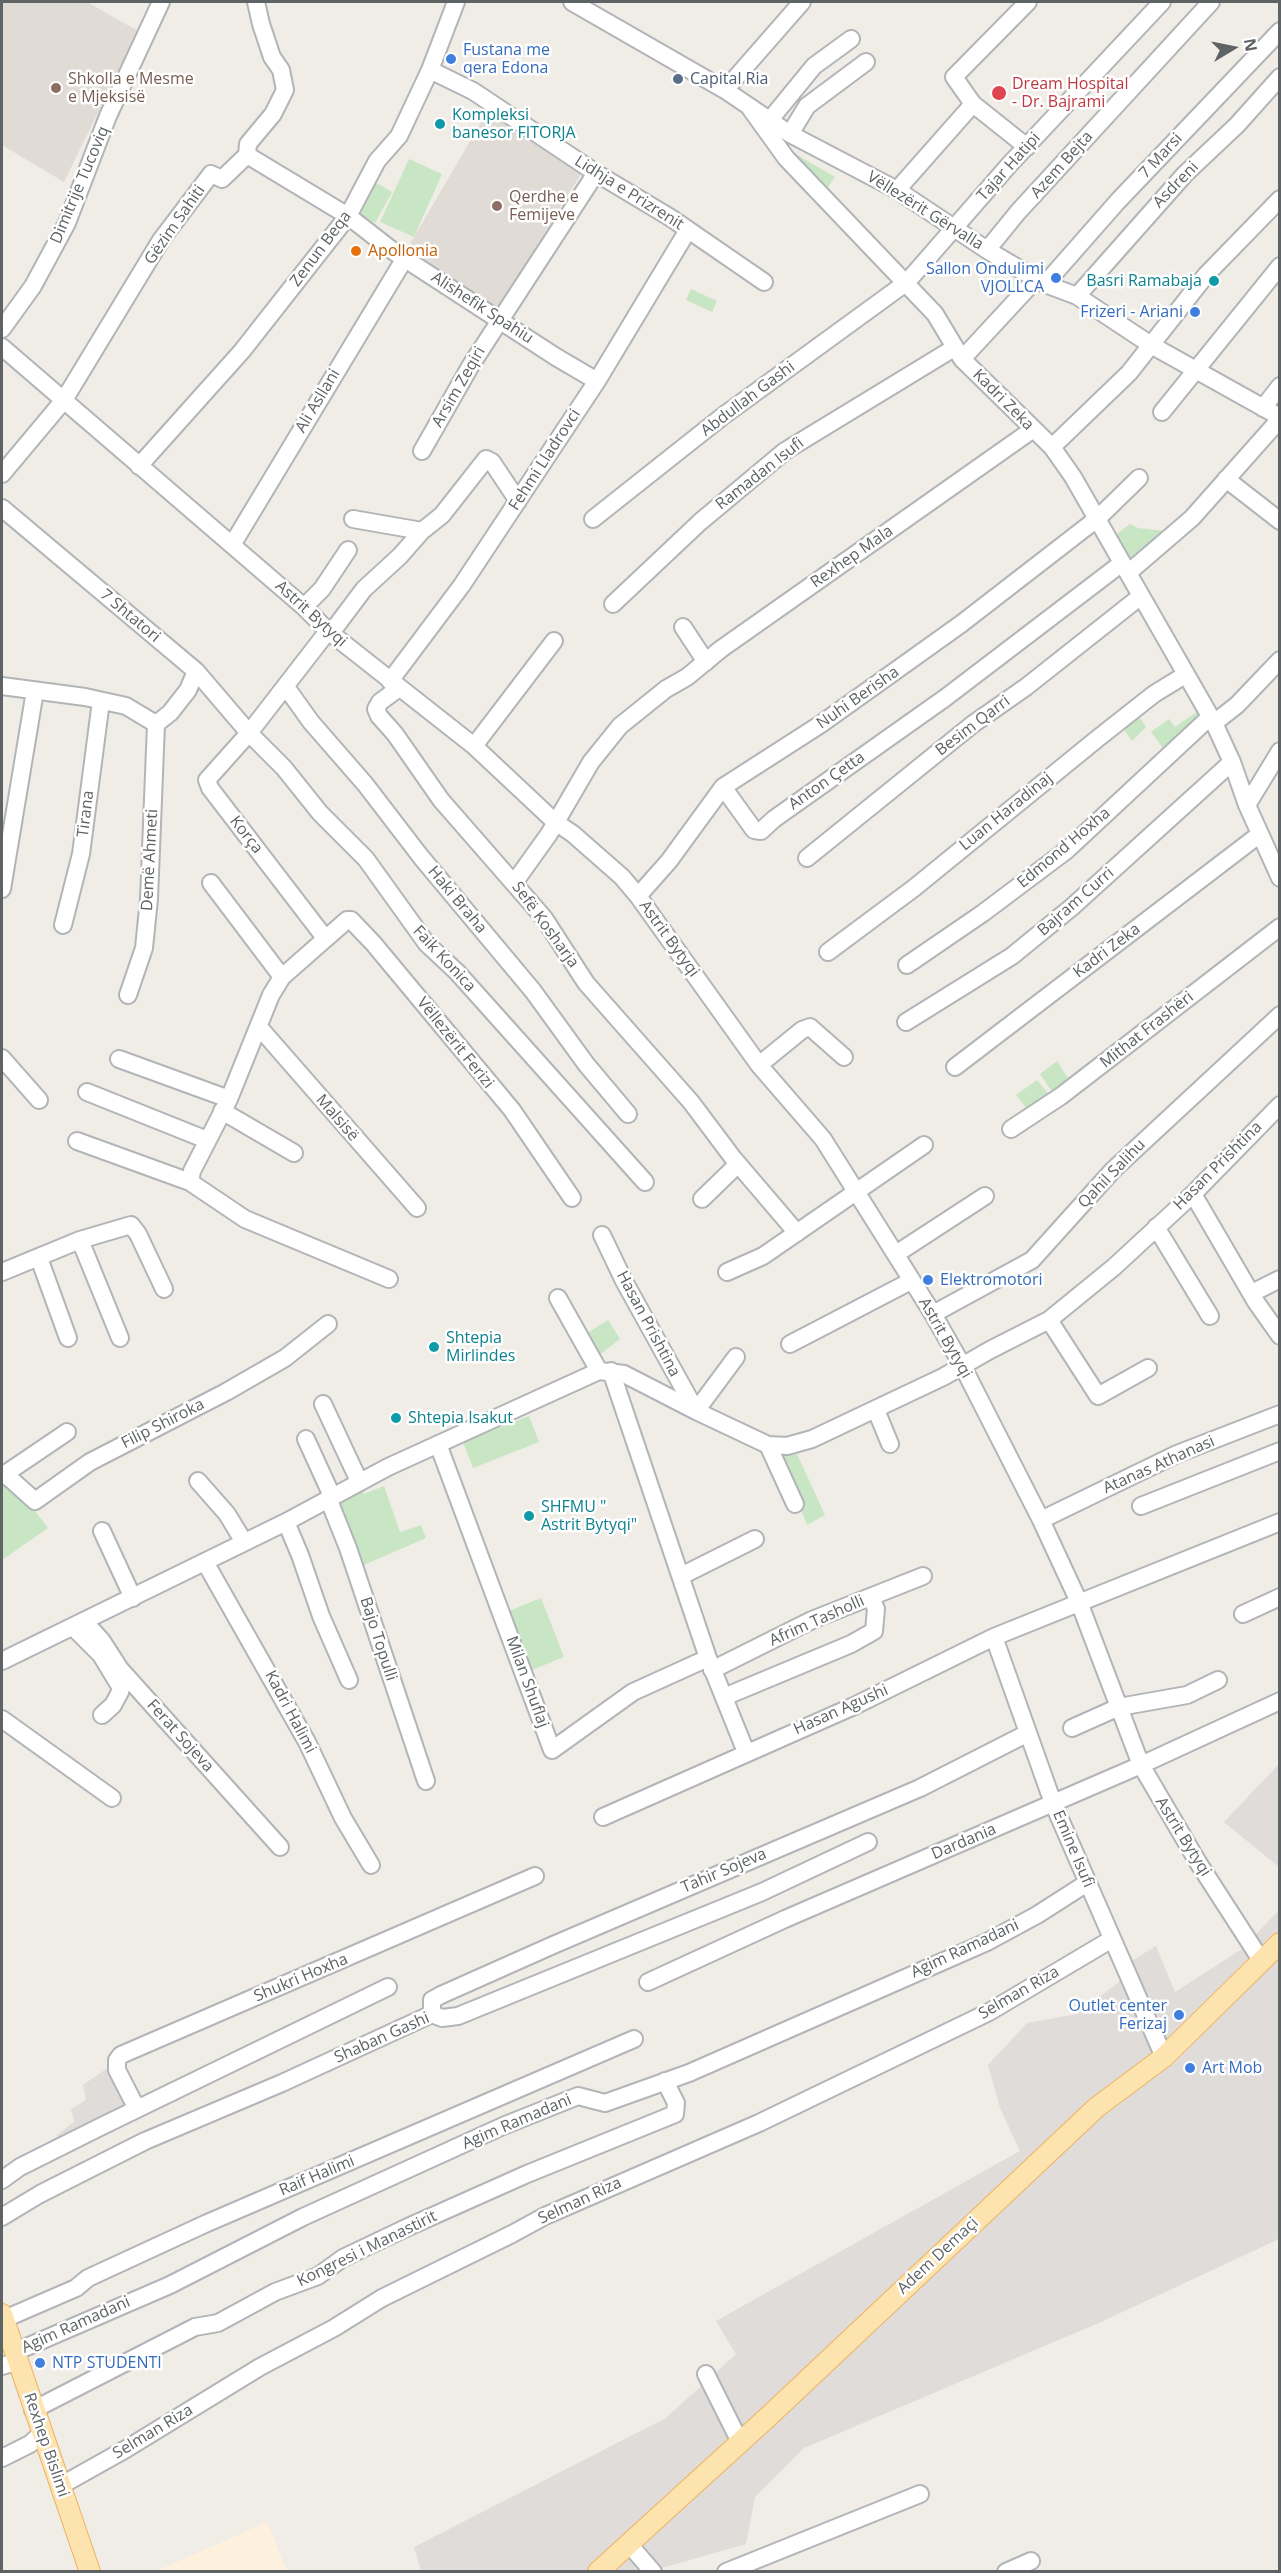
<!DOCTYPE html>
<meta charset="utf-8">
<style>
body{margin:0}
#map{position:relative;width:1281px;height:2573px;overflow:hidden;background:#f0ece6;font-family:"Open Sans",sans-serif}
canvas{display:block}
.frame{position:absolute;inset:0;border:3px solid #5e6366;pointer-events:none}
.north{position:absolute;left:1203px;top:18px;width:60px;height:60px;-webkit-text-stroke:4px #fff;paint-order:stroke;rotate:80deg;font-size:16px;font-weight:700;line-height:24px;text-align:center;color:#5e6366}
.north::after{content:'';display:block;margin:auto;width:21px;height:27px;background:#5e6366;clip-path:polygon(50% 0,100% 100%,50% 72%,0 100%)}
</style>
<div id="map">
<canvas width="1281" height="2573"></canvas>
<div class="frame"></div>
<div class="north">N</div>
</div>
<script>
const ctx = document.querySelector('canvas').getContext('2d');
ctx.lineJoin = 'round';
function fill(path, color) { ctx.fillStyle = color; ctx.fill(path, 'evenodd'); }
const shape = rows => new Path2D(rows.map(r => 'M' + r).join(''));
function stroke(path, color, width, dash) { ctx.strokeStyle = color; ctx.lineWidth = width; ctx.lineCap = dash ? 'butt' : 'round'; ctx.setLineDash(dash || []); ctx.stroke(path); }
function drawText(font, color, halo, rows, align = 'center') {
  ctx.font = font + ' "Open Sans",sans-serif'; ctx.lineWidth = 5; ctx.setLineDash([]); ctx.textBaseline = 'middle'; ctx.strokeStyle = halo; ctx.fillStyle = color; for (const [text, x, y, turn = 0] of rows) {
    ctx.save(); ctx.translate(x, y); ctx.rotate((+turn || 0) * Math.PI / 180); ctx.textAlign = isNaN(turn) ? turn : align; if (halo) ctx.strokeText(text, 0, 0); ctx.fillText(text, 0, 0); ctx.restore();
  }
}
fill(shape([
 [267,2522,287,2571,156,2571]
]), '#fdf1de');
fill(shape([
 [1279,1764,1279,1867,1224,1822],
 [1279,1910,1279,2239,1101,2322,804,2448,755,2497,746,2544,658,2569,659,2572,421,2571,414,2547,666,2418,736,2354,716,2321,1020,2151,1000,2108,988,2065,1027,2023,1077,2014,1124,1978,1128,1963,1156,1946,1175,1992,1242,1949],
 [109,2067,129,2107,58,2141,57,2135,74,2122,71,2109,86,2100,83,2085]
]), '#dfdcd9');
fill(shape([
 [2,2,87,2,138,31,64,182,2,145],
 [487,112,581,174,497,310,422,263,426,255,410,244]
]), '#e0dcd5');
fill(shape([
 [782,146,835,177,820,199],
 [409,159,442,174,414,237,380,222],
 [370,179,392,192,375,223,353,210],
 [691,289,717,301,712,312,686,300],
 [1130,524,1138,528,1174,532,1132,567,1111,538],
 [1198,711,1206,720,1166,752,1151,732,1169,719,1175,727],
 [1137,714,1146,727,1132,741,1122,727],
 [1057,1061,1075,1089,1059,1102,1040,1074],
 [1037,1080,1056,1103,1034,1118,1016,1095],
 [608,1320,620,1339,598,1356,584,1335],
 [529,1416,539,1442,473,1468,463,1442],
 [797,1454,825,1515,807,1525,780,1457],
 [10,1478,48,1528,2,1560,2,1485],
 [384,1486,400,1532,421,1525,426,1538,357,1568,331,1503,363,1491,364,1494],
 [541,1598,564,1657,532,1670,509,1611]
]), '#c9e6c4');
const minor = shape([
 [572,2,725,90,790,134,897,190,987,250,1045,284,1077,296,1151,345,1280,417],
 [430,70,473,91,596,173,671,218,764,282],
 [725,90,802,2],
 [750,108,786,158,935,314,962,359,1052,447,1073,477,1214,723,1232,762,1247,805,1280,878],
 [769,121,814,66,851,39],
 [790,134,807,106,866,62],
 [1027,147,973,104,954,77,1028,2],
 [247,155,348,216,393,251,556,357,597,381],
 [897,190,973,104],
 [987,250,1018,212,1211,2],
 [1045,284,1118,201,1280,31],
 [1077,296,1185,174,1237,125,1280,77],
 [2,329,33,286,67,223,108,116,161,2],
 [2,347,304,607,328,631,474,746,554,821,573,834,622,877,638,896,759,1065,823,1139,933,1314,962,1365,1041,1520,1079,1602,1141,1765,1199,1864,1261,1960],
 [962,359,1037,278],
 [1263,408,1280,386],
 [1162,412,1280,266],
 [1052,447,1129,373,1206,275,1280,199],
 [422,451,471,365,596,173],
 [139,466,242,351,348,216,377,161,399,136,430,70,456,2],
 [2,474,64,400,161,240,211,174,222,179,247,155,248,144,273,114,285,90,281,70,272,57,261,24,256,2],
 [1226,479,1280,521],
 [2,508,196,671,249,733,284,768,320,813,366,859,427,944,457,972,645,1182],
 [353,519,422,531],
 [593,519,723,416,907,282,1009,165,1162,2],
 [232,545,405,258],
 [1128,573,1192,518,1280,419],
 [613,604,700,522,785,451,954,348],
 [304,607,322,589,348,550],
 [683,627,706,662],
 [331,633,364,589,400,556,422,531,442,515,486,459,492,462,518,501],
 [390,681,462,585,597,381,688,230],
 [2,686,85,697,126,706,156,724],
 [286,687,311,722,365,784,421,857,533,991,586,1064,628,1114],
 [399,688,380,702,376,709,379,716,395,734,441,800,544,918,586,983,691,1102,733,1158,797,1233],
 [1214,723,1237,705,1280,660],
 [156,724,170,713,188,690,196,671],
 [474,746,554,641],
 [723,787,754,830,761,831,774,819,945,698,1122,563],
 [1247,805,1280,751],
 [807,858,973,724,1026,687,1141,596],
 [211,883,282,977],
 [514,883,549,834,591,762,620,726,666,689,687,677,721,649,1032,430],
 [2,889,35,691],
 [638,896,669,861,723,787,821,724,961,624,1098,518,1139,478],
 [63,925,81,854,101,701],
 [325,938,210,788,207,780,249,733,328,631],
 [828,952,914,888,1097,739,1154,694,1185,675],
 [907,965,983,913,1067,850,1210,717],
 [128,995,144,948,149,899,156,724],
 [906,1022,1012,956,1072,907,1232,762],
 [259,1027,417,1208],
 [2,1058,39,1100],
 [119,1059,229,1099],
 [759,1065,802,1030,810,1027,844,1057],
 [955,1067,1260,834],
 [87,1092,207,1140],
 [222,1111,294,1153],
 [1011,1129,1061,1096,1280,927],
 [77,1141,190,1182],
 [1193,1194,1256,1302,1280,1336],
 [702,1199,738,1164],
 [1156,1227,1210,1316],
 [602,1235,624,1281,696,1411,736,1357],
 [80,1240,120,1338],
 [896,1254,985,1196],
 [39,1258,68,1338],
 [2,1272,80,1240,131,1225,138,1234,164,1289],
 [727,1272,763,1256,924,1145],
 [389,1279,245,1219,190,1182,192,1171,229,1099,271,995,282,977,347,920,351,920,373,943,512,1110,572,1198],
 [1252,1293,1280,1279],
 [558,1298,599,1371],
 [933,1314,1032,1260,1113,1170,1280,1015],
 [1049,1320,1098,1396,1148,1368],
 [790,1344,911,1281],
 [611,1371,708,1658,746,1752],
 [323,1404,359,1481],
 [876,1410,890,1444],
 [306,1439,332,1496],
 [438,1444,552,1750,633,1692,708,1658],
 [768,1445,795,1504],
 [5,1474,67,1432],
 [2,1476,5,1474,35,1501,90,1462,226,1392,285,1358,328,1324],
 [198,1481,227,1514,244,1542],
 [328,1498,348,1548,426,1781],
 [1141,1506,1280,1451],
 [1041,1520,1177,1454,1280,1414],
 [286,1522,300,1555,321,1616,349,1680],
 [102,1531,133,1598],
 [205,1562,307,1742,343,1818,371,1865],
 [681,1576,755,1539],
 [1243,1614,1280,1597],
 [84,1621,102,1641,120,1669,280,1847],
 [74,1628,101,1655,121,1688,120,1692,113,1705,102,1715],
 [994,1637,1053,1803,1164,2057],
 [2,1661,286,1522,388,1467,599,1371,624,1374,696,1411,768,1445,787,1446,812,1439,943,1377,990,1350,1049,1320,1114,1267,1193,1194,1280,1105],
 [712,1670,812,1620,923,1576],
 [724,1697,851,1644,874,1631,876,1609,871,1597],
 [2,1719,112,1798],
 [1072,1728,1119,1707,1187,1695,1218,1680],
 [603,1817,854,1706,994,1637,1280,1522],
 [648,1982,785,1919,1141,1765,1280,1701],
 [432,2014,432,2000,441,1995,551,1946,920,1788,1028,1733],
 [137,2109,117,2070,117,2060,121,2055,535,1876],
 [2,2180,20,2167,100,2127,388,1987],
 [2,2217,40,2194,145,2141,282,2083,432,2014,442,2018,458,2016,762,1892,868,1842],
 [2,2320,76,2288,88,2278,205,2224,634,2039],
 [15,2352,170,2285,303,2217,503,2126,578,2096,605,2103,689,2073,987,1942,1037,1915,1087,1883],
 [2,2366,18,2361],
 [706,2374,740,2442],
 [33,2410,195,2327,218,2323,275,2292,318,2276,343,2258,408,2227,527,2174,675,2114,676,2103,665,2081],
 [2,2458,30,2444,42,2433],
 [60,2486,126,2449,260,2367,334,2328,382,2298,512,2234,545,2216,759,2123,989,2012,1112,1939],
 [628,2543,653,2572],
 [726,2572,920,2494],
 [1006,2572,1031,2561]
]);
const major = shape([
 [2,2314,90,2572],
 [598,2572,769,2416,1097,2107,1164,2057,1280,1943]
]);
stroke(minor, '#b2b5b8', 20);
stroke(major, '#efb160', 22);
stroke(minor, '#fff', 16);
stroke(major, '#fde4ae', 20);
for (const [x, y, r, color] of [
 [451,59,6,"#3f7fe0"],
 [678,79,6,"#5c6f8a"],
 [56,88,6,"#8d6e63"],
 [999,93,8,"#e0444e"],
 [440,124,6,"#0f9aa8"],
 [497,206,6,"#8d6e63"],
 [356,251,6,"#e8710a"],
 [1056,278,6,"#3f7fe0"],
 [1214,281,6,"#0f9aa8"],
 [1195,312,6,"#3f7fe0"],
 [928,1280,6,"#3f7fe0"],
 [434,1347,6,"#0f9aa8"],
 [396,1418,6,"#0f9aa8"],
 [529,1516,6,"#0f9aa8"],
 [1179,2015,6,"#3f7fe0"],
 [1190,2068,6,"#3f7fe0"],
 [40,2363,6,"#3f7fe0"]
]) { const dot = new Path2D(); dot.arc(x, y, r, 0, 2 * Math.PI); ctx.fillStyle = color; ctx.fill(dot); stroke(dot, '#fff', 2); }
drawText('16px', '#366cbe', '#fff', [
 ["Fustana me",463,50],
 ["qera Edona",463,68],
 ["Sallon Ondulimi",1044,269,"right"],
 ["VJOLLCA",1044,287,"right"],
 ["Frizeri - Ariani",1183,312,"right"],
 ["Elektromotori",940,1280],
 ["Outlet center",1167,2006,"right"],
 ["Ferizaj",1167,2024,"right"],
 ["Art Mob",1202,2068],
 ["NTP STUDENTI",52,2363]
], 'left');
drawText('16px', '#785e54', '#fff', [
 ["Shkolla e Mesme",68,79],
 ["e Mjeksisë",68,97],
 ["Qerdhe e",509,197],
 ["Femijeve",509,215]
], 'left');
drawText('16px', '#4e5e75', '#fff', [
 ["Capital Ria",690,79]
], 'left');
drawText('16px', '#be3a42', '#fff', [
 ["Dream Hospital",1012,84],
 ["- Dr. Bajrami",1012,102]
], 'left');
drawText('16px', '#0d838f', '#fff', [
 ["Kompleksi",452,115],
 ["banesor FITORJA",452,133],
 ["Basri Ramabaja",1202,281,"right"],
 ["Shtepia",446,1338],
 ["Mirlindes",446,1356],
 ["Shtepia Isakut",408,1418],
 ["SHFMU \"",541,1507],
 ["Astrit Bytyqi\"",541,1525]
], 'left');
drawText('16px', '#5e6366', '#fff', [
 ["7 Marsi",1161,156,-47],
 ["Azem Bejta",1062,165,-48],
 ["Tajar Hatipi",1009,167,-48],
 ["Dimitrije Tucoviq",80,185,-67],
 ["Asdreni",1176,185,-46],
 ["Lidhja e Prizrenit",629,193,32],
 ["Vëllezërit Gërvalla",925,211,32],
 ["Gëzim Sahiti",175,225,-55],
 ["Zenun Beqa",321,249,-53],
 ["Alishefik Spahiu",482,308,33],
 ["Arsim Zeqiri",459,387,-60],
 ["Abdullah Gashi",748,399,-37],
 ["Kadri Zeka",1003,400,45],
 ["Ali Asllani",318,401,-59],
 ["Fehmi Lladrovci",545,460,-57],
 ["Ramadan Isufi",760,474,-38],
 ["Rexhep Mala",852,557,-35],
 ["Astrit Bytyqi",311,614,42],
 ["7 Shtatori",130,616,40],
 ["Nuhi Berisha",858,698,-35],
 ["Besim Qarri",973,726,-37],
 ["Anton Çetta",827,781,-35],
 ["Luan Haradinaj",1006,812,-39],
 ["Tirana",86,814,-83],
 ["Korça",246,835,52],
 ["Edmond Hoxha",1064,848,-40],
 ["Demë Ahmeti",150,860,-87],
 ["Haki Braha",457,900,50],
 ["Bajram Curri",1076,902,-41],
 ["Sefë Kosharja",545,925,54],
 ["Astrit Bytyqi",669,939,54],
 ["Kadri Zeka",1107,951,-37],
 ["Faik Konica",444,959,47],
 ["Mithat Frashëri",1147,1030,-38],
 ["Vëllezërit Ferizi",455,1043,51],
 ["Malsisë",337,1118,49],
 ["Hasan Prishtina",1218,1166,-45],
 ["Qahil Salihu",1112,1174,-46],
 ["Hasan Prishtina",648,1324,62],
 ["Astrit Bytyqi",945,1338,60],
 ["Filip Shiroka",163,1424,-27],
 ["Atanas Athanasi",1159,1465,-24],
 ["Afrim Tasholli",817,1621,-24],
 ["Bajo Topulli",378,1639,72],
 ["Milan Shuflaj",527,1682,70],
 ["Hasan Agushi",841,1710,-24],
 ["Kadri Halimi",290,1712,62],
 ["Ferat Sojeva",180,1736,48],
 ["Astrit Bytyqi",1183,1837,58],
 ["Dardania",964,1842,-23],
 ["Emine Isufi",1073,1849,67],
 ["Tahir Sojeva",724,1871,-23],
 ["Agim Ramadani",965,1949,-25],
 ["Shukri Hoxha",301,1978,-23],
 ["Selman Riza",1019,1993,-30],
 ["Shaban Gashi",382,2038,-24],
 ["Agim Ramadani",517,2122,-23],
 ["Raif Halimi",317,2176,-23],
 ["Selman Riza",580,2201,-25],
 ["Kongresi i Manastirit",367,2249,-26],
 ["Adem Demaçi",938,2256,-43],
 ["Agim Ramadani",76,2325,-24],
 ["Selman Riza",153,2432,-31],
 ["Rexhep Bislimi",46,2445,71]
]);
drawText('16px', '#c56008', '#fff', [
 ["Apollonia",368,251]
], 'left');
</script>
